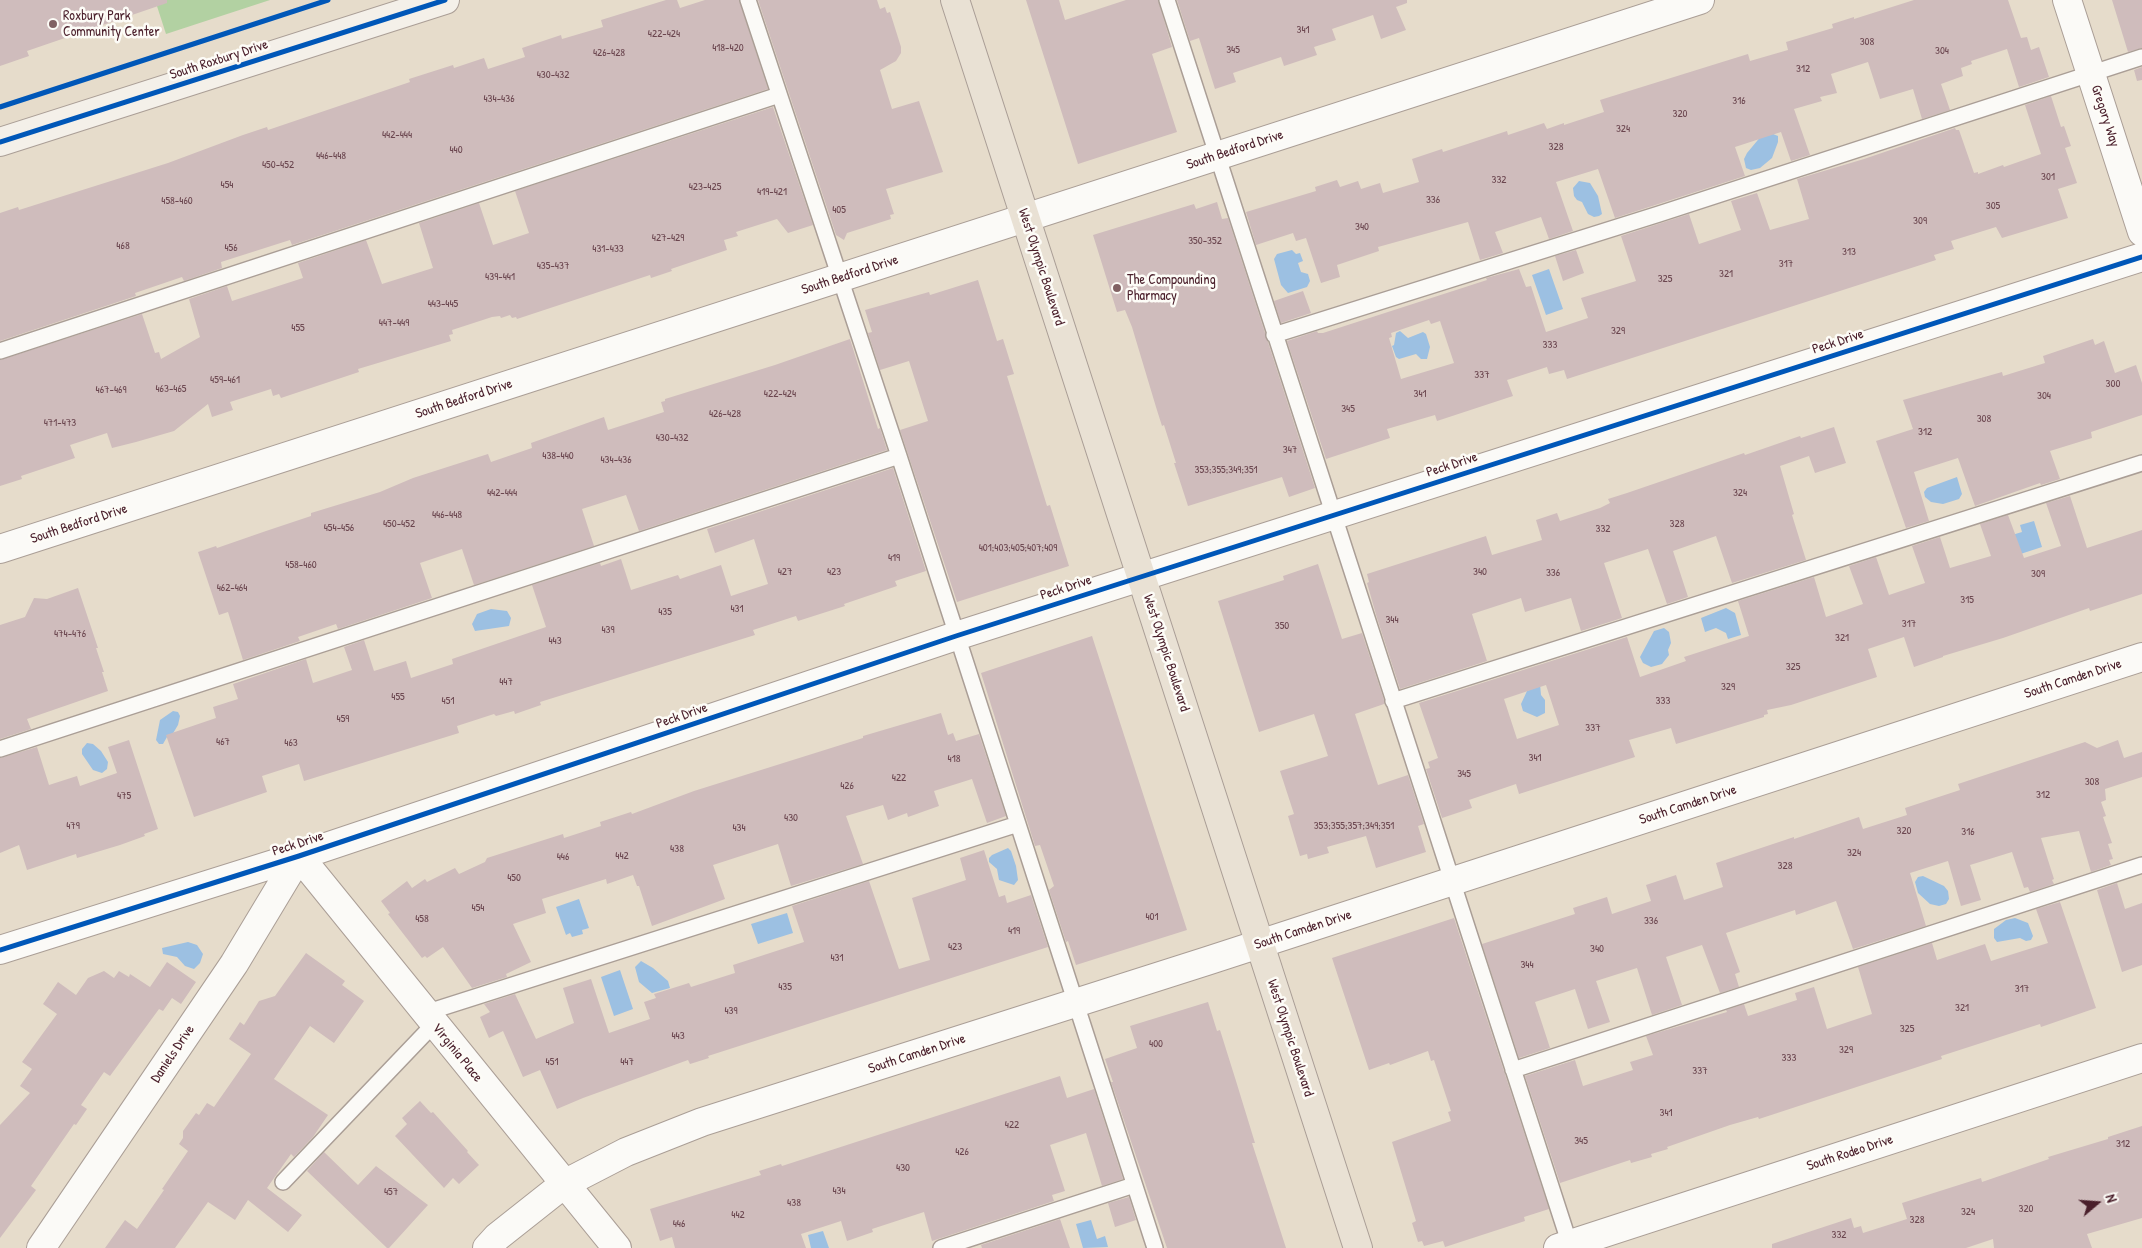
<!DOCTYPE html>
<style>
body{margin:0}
#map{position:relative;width:2142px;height:1248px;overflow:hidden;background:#e6dccb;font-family:"Patrick Hand",sans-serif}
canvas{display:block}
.north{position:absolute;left:2072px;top:1178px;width:50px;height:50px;-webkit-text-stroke:4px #fdfcf7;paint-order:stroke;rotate:72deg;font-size:14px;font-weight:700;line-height:20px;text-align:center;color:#4a1f2b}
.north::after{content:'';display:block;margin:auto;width:18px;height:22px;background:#4a1f2b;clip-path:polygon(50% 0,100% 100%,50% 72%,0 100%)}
</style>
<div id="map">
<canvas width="2142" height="1248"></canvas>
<div class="north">N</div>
</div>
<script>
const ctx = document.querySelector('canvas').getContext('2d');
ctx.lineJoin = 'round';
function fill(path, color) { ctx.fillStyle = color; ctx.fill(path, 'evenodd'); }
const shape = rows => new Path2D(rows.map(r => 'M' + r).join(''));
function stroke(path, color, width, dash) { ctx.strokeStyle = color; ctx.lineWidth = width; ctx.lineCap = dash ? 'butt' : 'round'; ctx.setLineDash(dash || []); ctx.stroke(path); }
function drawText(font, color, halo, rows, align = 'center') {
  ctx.font = font + ' "Patrick Hand",sans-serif'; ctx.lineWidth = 5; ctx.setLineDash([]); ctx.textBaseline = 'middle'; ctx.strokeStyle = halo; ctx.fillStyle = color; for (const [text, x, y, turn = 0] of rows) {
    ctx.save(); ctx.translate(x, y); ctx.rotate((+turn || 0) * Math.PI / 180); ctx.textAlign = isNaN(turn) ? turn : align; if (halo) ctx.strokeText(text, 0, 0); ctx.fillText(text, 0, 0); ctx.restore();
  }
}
fill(shape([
 [155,0,270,0,166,34]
]), '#b2d1a2');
fill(shape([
 [1773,134,1778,136,1778,142,1772,158,1760,168,1751,170,1746,168,1744,159,1747,153,1762,135],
 [1579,181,1590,183,1598,196,1602,214,1599,216,1594,217,1588,214,1582,202,1577,200,1574,196,1573,188],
 [1292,250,1296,254,1300,253,1303,261,1298,263,1301,272,1308,274,1310,281,1307,287,1288,293,1281,285,1274,259,1277,254],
 [1549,269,1563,309,1546,315,1532,275],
 [1400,331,1408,338,1423,332,1426,334,1430,347,1427,359,1421,359,1416,354,1399,359,1396,357,1392,346,1394,345,1396,333],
 [1957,477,1962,494,1959,499,1943,504,1931,502,1925,497,1924,492,1927,488],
 [2034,521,2042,547,1999,561,1992,541,2022,532,2020,525],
 [1726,608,1735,613,1741,635,1728,639,1726,633,1716,628,1705,632,1701,618],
 [491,609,507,611,511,618,509,626,475,631,472,624,477,614],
 [1664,628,1669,632,1671,643,1668,650,1669,655,1662,664,1651,667,1643,663,1640,657,1654,631],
 [1540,684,1541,695,1545,700,1545,713,1537,717,1523,711,1521,704,1527,691],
 [173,711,178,712,180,716,178,725,172,735,167,737,163,744,159,744,156,740,160,720],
 [87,743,93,744,101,751,108,762,107,769,102,773,93,770,82,754,82,749],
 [1008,848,1011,851,1016,866,1018,880,1014,885,999,880,997,869,989,862,989,858,992,855],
 [1923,876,1944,886,1948,891,1949,899,1946,904,1939,906,1930,904,1918,893,1915,882,1918,877],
 [579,899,589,928,582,930,583,934,572,937,570,933,566,935,556,907],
 [787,913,793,933,758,944,751,924],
 [2015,918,2028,923,2033,936,2031,940,2026,941,2020,938,1997,942,1994,938,1994,929,2006,920],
 [188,942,197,945,203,954,200,963,194,969,185,966,177,957,163,954,162,948],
 [641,961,653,968,668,981,670,988,652,993,639,982,635,967],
 [620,970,633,1009,614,1016,601,977],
 [1091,1220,1097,1239,1105,1236,1108,1247,1083,1248,1076,1224],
 [823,1231,829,1248,811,1248,808,1235]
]), '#9cc0e2');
fill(shape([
 [0,0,167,0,167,3,27,51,29,56,0,66],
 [666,0,677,0,680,8,705,0,739,0,768,89,292,245,290,240,221,262,222,268,184,281,182,277,135,293,136,296,0,341,0,213,18,207,19,210,168,163,243,135,267,127,268,130,410,82,409,79,453,65,454,68,484,58,488,69,525,57,522,48,561,35,562,39,603,27,601,20],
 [758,0,877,0,880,9,885,7,887,13,890,12,901,47,901,53,896,61,880,70,892,109,919,101,943,172,886,189,894,214,890,215,891,219,847,233,844,240,836,235],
 [1026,0,1059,0,1065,20,1126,0,1158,0,1172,47,1152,54,1177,132,1078,164],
 [1177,0,1407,0,1407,3,1396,7,1406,30,1381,39,1373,15,1332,29,1336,40,1314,47,1317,55,1284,66,1281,57,1233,73,1236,82,1215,89,1199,38,1190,41],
 [1914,0,2008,0,2021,38,2027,37,2031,50,2039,47,2049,77,2019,87,2007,49,1971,61,1972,64,1961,68,1963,76,1941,84,1950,110,1922,119,1913,89,1880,99,1868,62,1831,74,1837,93,1820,97,1822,101,1794,109,1810,155,1791,161,1781,132,1735,147,1745,176,1615,218,1598,169,1556,182,1573,231,1549,239,1541,217,1495,232,1503,253,1480,260,1468,222,1378,247,1379,251,1337,265,1340,277,1321,283,1306,238,1296,241,1293,233,1256,245,1246,212,1316,191,1315,187,1337,180,1340,187,1358,181,1361,189,1380,183,1383,193,1419,182,1412,159,1442,149,1443,152,1507,131,1508,135,1544,123,1547,129,1564,123,1564,125,1604,112,1600,100,1748,54,1750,61,1788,50,1786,42,1833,28,1832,24,1854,17,1854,19],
 [2112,0,2142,0,2142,48,2128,52],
 [2142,67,2142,80,2137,81,2134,70],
 [2051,96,2061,127,2064,126,2071,146,2065,148,2077,183,2058,189,2068,218,2002,238,1996,227,1951,241,1954,249,1934,255,1936,260,1567,379,1564,370,1549,374,1547,367,1507,380,1513,396,1437,421,1435,415,1387,429,1390,438,1326,459,1287,341,1317,331,1318,333,1323,333,1487,280,1486,278,1519,269,1526,287,1531,286,1546,332,1588,318,1581,298,1636,281,1621,236,1689,214,1699,244,1741,230,1731,201,1757,193,1770,230,1809,219,1797,179,1864,159,1955,128,1956,130,1959,130,1974,173,1978,172,1978,174,2003,165,2004,167,2041,154,2025,105],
 [1429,320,1431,324,1440,321,1454,363,1401,379,1389,338,1392,337,1391,333],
 [773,107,813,225,788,233,777,219,736,232,738,236,724,240,727,250,671,269,672,271,651,278,650,275,517,319,516,317,512,318,510,315,501,318,500,316,492,317,452,330,453,334,449,335,451,341,358,369,359,372,281,398,279,394,273,396,271,389,230,402,233,410,212,417,208,404,174,431,136,442,112,448,107,433,70,445,75,458,21,476,22,479,0,486,0,360,142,314,155,353,159,352,161,359,200,337,189,299,227,286,232,301,303,278,298,263,366,240,382,284,433,268,419,223,479,203,493,245,529,233,515,191],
 [1217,202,1222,219,1228,218,1315,488,1289,497,1282,477,1188,506,1174,463,1176,463,1164,425,1162,426,1156,407,1132,327,1125,310,1117,312,1093,235,1194,204,1196,209],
 [1576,250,1584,273,1563,281,1555,256],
 [978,280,997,341,1003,339,1014,374,1007,376,1047,506,1050,505,1069,566,957,602,900,430,928,421,909,361,880,370,868,333,872,332,865,310,929,292,930,295],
 [1303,291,1311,313,1281,323,1274,301],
 [850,339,878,429,880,428,887,450,639,531,626,495,582,509,594,546,474,585,462,549,420,563,432,598,338,629,336,624,298,637,300,641,243,660,228,612,219,615,198,552,216,546,217,548,266,531,311,516,311,513,380,492,413,478,488,454,491,462,532,448,531,443,604,417,608,430,664,412,661,402,665,401,665,399,775,365],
 [2093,339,2095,345,2104,341,2115,373,2136,365,2142,383,2142,415,2091,432,2092,438,2050,451,2060,479,2041,485,2040,483,1975,506,1958,458,1914,472,1929,521,1906,528,1876,441,1913,429,1903,400,2002,372,2003,376,2045,363,2043,356],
 [1834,427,1846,463,1815,473,1809,456,1780,466,1794,514,1792,515,1806,560,1732,583,1716,536,1673,551,1688,597,1667,604,1648,549,1604,563,1622,618,1581,631,1571,598,1525,612,1521,598,1472,614,1487,661,1400,689,1377,618,1367,583,1369,582,1367,574,1486,536,1492,555,1542,540,1536,520,1557,513,1560,521,1600,508,1610,503,1608,499,1627,493,1744,453,1745,455,1800,436,1801,438],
 [893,468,926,571,895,581,897,586,844,604,845,606,798,621,796,616,753,630,755,635,540,702,541,705,515,714,514,711,496,716,494,714,457,726,459,733,304,781,299,764,262,776,267,792,194,817,166,735,216,718,213,707,238,699,233,684,306,659,313,683,352,670,344,647,364,640,374,671,406,661,411,678,453,664,452,659,546,627,532,585,600,563,601,566,621,559,631,590,678,575,680,579,721,565,731,596,768,584,754,539,715,553,707,529],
 [2070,496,2087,548,2142,530,2142,594,2090,611,2089,608,2003,638,1943,656,1943,657,1914,667,1904,637,1868,649,1877,677,1791,705,1767,710,1768,714,1764,715,1764,717,1676,744,1671,728,1629,740,1635,757,1519,794,1516,784,1469,800,1472,808,1442,818,1426,769,1430,768,1428,762,1438,758,1419,703,1627,637,1640,677,1686,661,1684,657,1749,636,1738,601,1814,577,1826,617,1863,604,1849,566,1876,557,1889,595,1925,583,1912,546,1940,537,1950,568,1991,556,1980,524,2008,515,2024,558,2061,546,2046,503],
 [1546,685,1559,725,1517,739,1504,699],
 [1318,564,1342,639,1362,633,1384,700,1384,704,1355,714,1378,785,1408,775,1424,824,1418,826,1426,852,1376,868,1366,836,1327,847,1329,853,1308,859,1307,854,1300,856,1288,816,1294,814,1280,771,1328,756,1314,714,1259,732,1218,601,1284,580,1283,576],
 [78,588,98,648,96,648,104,672,102,672,108,691,27,719,31,729,0,739,0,625,25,617,34,598,47,599],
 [1092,636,1187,930,1076,965,1068,941,1066,942,1049,890,1054,886,1040,845,1035,846,981,673],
 [941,713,948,735,953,733,956,741,979,734,1006,816,987,823,972,779,934,791,939,806,908,817,907,813,888,820,883,805,846,816,863,864,791,886,778,844,713,865,725,899,652,926,639,886,637,886,633,875,607,884,606,879,542,899,546,913,513,924,531,962,506,974,507,977,472,988,443,947,427,958,425,956,422,958,388,914,390,913,381,901,407,881,412,888,425,879,427,882,455,868,459,874,485,862,487,858,563,834,564,838,601,826,600,822,631,812,632,814,694,791,863,738,863,736],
 [129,740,158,829,144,834,145,836,120,845,77,858,76,854,27,870,19,845,0,853,0,758,37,747,49,785,77,776,80,786,117,773,108,747],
 [2118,740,2124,758,2142,752,2142,777,2105,789,2106,800,2101,802,2106,816,2103,817,2112,843,2108,844,2113,859,2109,860,2111,865,2091,872,2079,831,2041,838,2054,879,2052,880,2054,884,2030,892,2028,887,2024,888,2012,852,1970,865,1981,900,1961,906,1948,861,1910,873,1926,926,1853,949,1836,901,1796,915,1795,910,1726,933,1740,972,1735,974,1739,987,1720,993,1702,945,1666,957,1682,1005,1652,1015,1637,968,1596,981,1610,1022,1588,1029,1575,989,1535,1002,1550,1048,1519,1058,1482,944,1575,914,1573,908,1607,897,1612,914,1651,901,1646,885,1676,875,1684,900,1723,887,1716,863,1794,837,1794,839,1859,817,1863,829,1907,815,1905,808,1960,790,1958,784,2085,742,2097,748],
 [984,850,999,897,1005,895,1007,903,1031,895,1048,947,708,1056,709,1058,690,1064,688,1060,583,1098,557,1109,540,1070,523,1077,503,1031,489,1038,480,1017,490,1012,484,1004,515,994,536,1039,574,1023,563,988,591,979,609,1033,650,1019,644,1002,656,998,654,994,689,983,691,987,735,973,733,965,804,942,792,906,869,881,899,969,930,960,912,898,966,880,960,858],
 [2117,883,2125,909,2142,903,2142,965,2122,972,2097,890],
 [2060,902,2096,1008,2041,1027,2040,1024,1941,1056,1942,1059,1759,1119,1758,1117,1730,1125,1667,1147,1668,1149,1651,1154,1652,1157,1631,1163,1630,1160,1560,1183,1525,1076,1575,1060,1583,1086,1633,1070,1630,1062,1653,1055,1646,1036,1727,1012,1726,1010,1744,1004,1748,1016,1797,1000,1795,993,1814,987,1827,1029,1872,1014,1858,967,1932,943,1937,960,1985,944,1991,961,2048,943,2036,909],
 [1454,918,1549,1209,1524,1217,1525,1221,1445,1247,1443,1241,1424,1246,1422,1241,1418,1242,1412,1223,1416,1221,1392,1142,1451,1121,1448,1112,1451,1111,1434,1060,1431,1061,1428,1051,1390,1065,1389,1063,1369,1070,1332,958],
 [306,953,345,981,342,985,364,1001,334,1043,310,1026,274,1079,328,1115,313,1137,294,1157,291,1154,267,1188,302,1215,288,1232,248,1200,235,1220,208,1202,175,1248,105,1248,125,1220,137,1229,164,1190,162,1189,188,1151,179,1144,183,1138,183,1131,196,1113,199,1115,207,1103,214,1107,251,1054,229,1039,240,1022,244,1025,259,1001,275,996],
 [167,962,196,982,181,1004,172,998,163,1011,159,1009,110,1076,104,1072,81,1105,87,1109,76,1125,74,1124,31,1186,36,1190,0,1238,0,1125,30,1093,20,1086,32,1069,22,1062,57,1014,43,1004,58,982,76,995,88,978,104,971,114,978,119,971,129,977,130,974,150,987],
 [1208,1002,1217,1031,1220,1030,1236,1081,1255,1143,1252,1143,1286,1248,1167,1248,1111,1082,1113,1082,1105,1059,1137,1048,1130,1026],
 [1060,1076,1067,1098,1094,1089,1123,1179,1102,1186,1086,1133,1050,1145,1065,1191,1052,1195,1054,1201,932,1241,924,1212,872,1229,873,1232,847,1241,841,1221,801,1234,806,1248,675,1248,672,1237,660,1241,650,1209,761,1175,759,1171,781,1164,782,1166],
 [420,1101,431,1113,433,1112,468,1151,467,1152,479,1165,459,1184,453,1178,444,1188,395,1136,407,1124,402,1118],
 [2142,1126,2142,1218,2087,1234,2092,1248,1994,1248,1993,1239,1966,1248,1772,1248,1772,1244,1851,1218,1854,1228,1861,1226,1863,1233,1907,1219,1902,1203,1981,1178,1982,1182,2049,1159,2048,1157,2108,1139,2108,1137],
 [324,1152,358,1185,376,1166,428,1205,389,1248,387,1248,307,1171],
 [1129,1197,1136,1220,1115,1227,1108,1203],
 [1060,1219,1070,1248,982,1248,981,1245]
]), '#cfbcbc');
const lane = shape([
 [748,0,899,456,1155,1248],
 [1167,0,1571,1248],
 [1274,335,1659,214,2142,57],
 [0,351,779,95],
 [1393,701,2142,463],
 [0,749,899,456],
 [425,1013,1018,824],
 [1513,1070,2142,865],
 [283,1182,434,1024],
 [941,1248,1134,1185]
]);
const street = shape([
 [2067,0,2142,232],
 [0,549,1700,0],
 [0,950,299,856,956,636,2142,257],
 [41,1248,234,964,299,856,617,1248],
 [487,1248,497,1237,564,1184,626,1152,702,1122,1207,961,2142,657],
 [1558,1248,2142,1058]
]);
const secondary = shape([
 [0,142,445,0]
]);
const primary = shape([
 [955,0,1358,1248]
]);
stroke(lane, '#aa9e96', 18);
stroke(street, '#aa9e96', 30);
stroke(secondary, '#aa9e96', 30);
stroke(primary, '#aa9e96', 30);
stroke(lane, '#fbfaf7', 15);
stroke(street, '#fbfaf7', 28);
stroke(secondary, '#f4f0e9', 28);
stroke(primary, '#e9e1d4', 28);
stroke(shape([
 [0,107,328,0],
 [0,142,445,0],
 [0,950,299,856,956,636,2142,257]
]), '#0057b8', 5);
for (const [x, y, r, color] of [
 [53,24,5,"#816163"],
 [1117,288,5,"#816163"]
]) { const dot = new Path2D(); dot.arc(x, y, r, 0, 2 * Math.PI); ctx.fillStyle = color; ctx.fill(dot); stroke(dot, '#fdfcf7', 2); }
drawText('11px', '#6b464f', null, [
 ["341",1303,30],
 ["422-424",664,34],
 ["308",1867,42],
 ["418-420",728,48],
 ["345",1233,50],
 ["304",1942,51],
 ["426-428",609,53],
 ["312",1803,69],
 ["430-432",553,75],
 ["434-436",499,99],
 ["316",1739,101],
 ["320",1680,114],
 ["324",1623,129],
 ["442-444",397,135],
 ["328",1556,147],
 ["440",456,150],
 ["446-448",331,156],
 ["450-452",278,165],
 ["301",2048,177],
 ["332",1499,180],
 ["454",227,185],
 ["423-425",705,187],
 ["419-421",772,192],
 ["336",1433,200],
 ["458-460",177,201],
 ["305",1993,206],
 ["405",839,210],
 ["309",1920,221],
 ["340",1362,227],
 ["427-429",668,238],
 ["350-352",1205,241],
 ["468",123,246],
 ["456",231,248],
 ["431-433",608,249],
 ["313",1849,252],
 ["317",1786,264],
 ["435-437",553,266],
 ["321",1726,274],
 ["439-441",500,277],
 ["325",1665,279],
 ["443-445",443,304],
 ["447-449",394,323],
 ["455",298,328],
 ["329",1618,331],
 ["333",1550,345],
 ["337",1482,375],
 ["459-461",225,380],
 ["300",2113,384],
 ["463-465",171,389],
 ["467-469",111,390],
 ["422-424",780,394],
 ["341",1420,394],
 ["304",2044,396],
 ["345",1348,409],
 ["426-428",725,414],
 ["308",1984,419],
 ["471-473",60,423],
 ["312",1925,432],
 ["430-432",672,438],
 ["347",1290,450],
 ["438-440",558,456],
 ["434-436",616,460],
 ["353;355;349;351",1226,470],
 ["442-444",502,493],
 ["324",1740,493],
 ["446-448",447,515],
 ["450-452",399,524],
 ["328",1677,524],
 ["454-456",339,528],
 ["332",1603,529],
 ["401;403;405;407;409",1018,548],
 ["419",894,558],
 ["458-460",301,565],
 ["427",785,572],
 ["423",834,572],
 ["340",1480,572],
 ["336",1553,573],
 ["309",2038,574],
 ["462-464",232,588],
 ["315",1967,600],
 ["431",737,609],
 ["435",665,612],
 ["344",1392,620],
 ["317",1909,624],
 ["350",1282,626],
 ["439",608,630],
 ["474-476",70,634],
 ["321",1842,638],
 ["443",555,641],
 ["325",1793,667],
 ["447",506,682],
 ["329",1728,687],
 ["455",398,697],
 ["451",448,701],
 ["333",1663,701],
 ["459",343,719],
 ["337",1593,728],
 ["467",223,742],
 ["463",291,743],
 ["341",1535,758],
 ["418",954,759],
 ["345",1464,774],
 ["422",899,778],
 ["308",2092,782],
 ["426",847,786],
 ["312",2043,795],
 ["475",124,796],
 ["430",791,818],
 ["479",73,826],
 ["353;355;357;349;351",1354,826],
 ["434",739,828],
 ["320",1904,831],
 ["316",1968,832],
 ["438",677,849],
 ["324",1854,853],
 ["442",622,856],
 ["446",563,857],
 ["328",1785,866],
 ["450",514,878],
 ["454",478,908],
 ["401",1152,917],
 ["458",422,919],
 ["336",1651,921],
 ["419",1014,931],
 ["423",955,947],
 ["340",1597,949],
 ["431",837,958],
 ["344",1527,965],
 ["435",785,987],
 ["317",2022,989],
 ["321",1962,1008],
 ["439",731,1011],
 ["325",1907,1029],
 ["443",678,1036],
 ["400",1156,1044],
 ["329",1846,1050],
 ["333",1789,1058],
 ["451",552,1062],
 ["447",627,1062],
 ["337",1700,1071],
 ["341",1666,1113],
 ["422",1012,1125],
 ["345",1581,1141],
 ["312",2123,1144],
 ["426",962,1152],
 ["430",903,1168],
 ["434",839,1191],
 ["457",391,1192],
 ["438",794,1203],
 ["320",2026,1209],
 ["324",1968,1212],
 ["442",738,1215],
 ["328",1917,1220],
 ["446",679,1224],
 ["332",1839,1235]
]);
drawText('14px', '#4a1f2b', '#fdfcf7', [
 ["Roxbury Park",63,16],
 ["Community Center",63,32],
 ["The Compounding",1127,280],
 ["Pharmacy",1127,296]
], 'left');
drawText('14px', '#4a1f2b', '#fdfcf7', [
 ["South Roxbury Drive",219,60,-18],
 ["Gregory Way",2105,116,72],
 ["South Bedford Drive",1235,150,-18],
 ["West Olympic Boulevard",1041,267,72],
 ["South Bedford Drive",850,275,-18],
 ["Peck Drive",1838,342,-18],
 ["South Bedford Drive",464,399,-18],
 ["Peck Drive",1452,465,-18],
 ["South Bedford Drive",79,524,-18],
 ["Peck Drive",1066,588,-18],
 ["West Olympic Boulevard",1166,653,72],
 ["South Camden Drive",2073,679,-18],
 ["Peck Drive",682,716,-19],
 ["South Camden Drive",1688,805,-18],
 ["Peck Drive",298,844,-18],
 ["South Camden Drive",1303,930,-18],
 ["West Olympic Boulevard",1290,1038,72],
 ["Virginia Place",457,1053,51],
 ["Daniels Drive",173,1054,-56],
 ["South Camden Drive",917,1054,-18],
 ["South Rodeo Drive",1850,1153,-18]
]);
</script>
